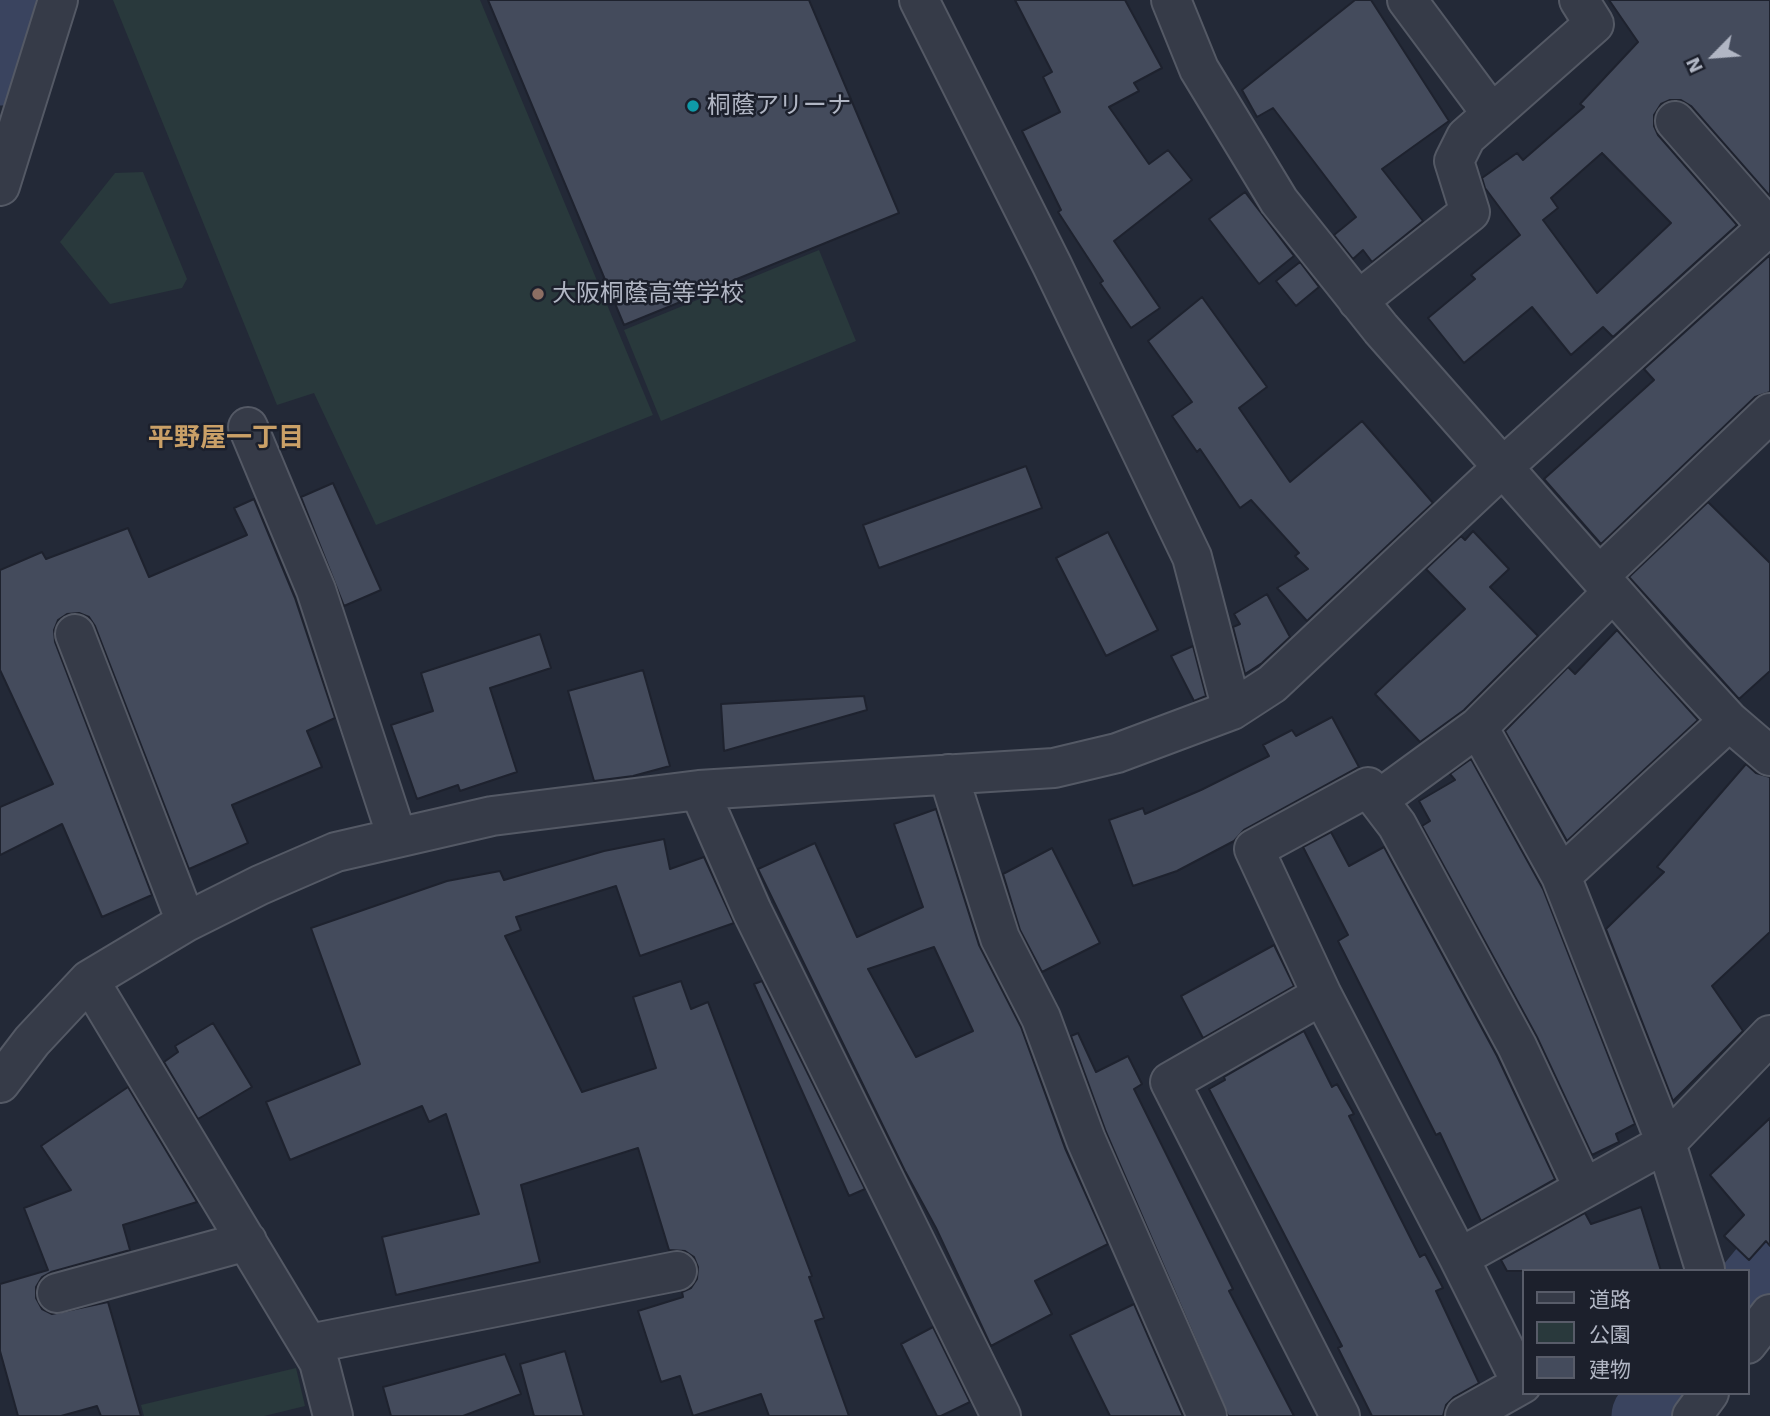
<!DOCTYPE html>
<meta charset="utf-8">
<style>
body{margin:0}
#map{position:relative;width:1770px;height:1416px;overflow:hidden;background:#232937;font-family:"Work Sans","Noto Sans JP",sans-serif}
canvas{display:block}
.legend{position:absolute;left:1522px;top:1269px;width:228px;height:126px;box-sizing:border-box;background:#1c202c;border:2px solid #585c69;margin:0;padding:9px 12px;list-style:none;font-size:21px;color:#b1b6c4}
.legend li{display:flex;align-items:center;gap:14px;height:35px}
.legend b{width:35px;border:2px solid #585c69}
.north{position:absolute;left:1679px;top:21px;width:70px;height:70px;-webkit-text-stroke:5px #1c202c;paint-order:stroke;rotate:245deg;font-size:19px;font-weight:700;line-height:28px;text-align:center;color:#b1b6c4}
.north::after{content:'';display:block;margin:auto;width:24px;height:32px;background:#b1b6c4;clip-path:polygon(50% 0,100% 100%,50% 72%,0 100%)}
</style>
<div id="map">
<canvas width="1770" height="1416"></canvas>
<ul class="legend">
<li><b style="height:9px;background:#363b48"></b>道路</li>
<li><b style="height:19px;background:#29393c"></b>公園</li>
<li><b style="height:19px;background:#444b5c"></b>建物</li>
</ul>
<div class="north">N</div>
</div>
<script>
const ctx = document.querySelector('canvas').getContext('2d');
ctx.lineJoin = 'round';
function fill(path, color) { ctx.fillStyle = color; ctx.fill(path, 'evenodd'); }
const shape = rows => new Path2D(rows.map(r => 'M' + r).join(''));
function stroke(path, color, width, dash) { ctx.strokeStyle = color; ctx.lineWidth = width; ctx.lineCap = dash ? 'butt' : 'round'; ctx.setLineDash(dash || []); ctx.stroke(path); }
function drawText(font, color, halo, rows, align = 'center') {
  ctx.font = font + ' "Work Sans","Noto Sans JP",sans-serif'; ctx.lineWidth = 5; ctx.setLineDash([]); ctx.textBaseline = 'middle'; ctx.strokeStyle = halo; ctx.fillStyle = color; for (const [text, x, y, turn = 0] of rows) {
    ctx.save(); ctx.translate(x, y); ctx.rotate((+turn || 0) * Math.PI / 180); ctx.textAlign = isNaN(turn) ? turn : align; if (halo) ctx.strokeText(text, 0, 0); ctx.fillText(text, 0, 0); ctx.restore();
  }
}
fill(shape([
 [113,0,480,0,653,415,376,525,314,393,277,405],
 [143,172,187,279,182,288,110,304,60,242,115,173],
 [819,250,856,341,661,421,624,330],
 [296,1368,305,1406,264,1416,144,1416,141,1405]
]), '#29393c');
stroke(shape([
 [0,68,23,0],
 [1747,1295,1770,1267],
 [1649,1416,1668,1393]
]), '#3a445f', 75);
const building = shape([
 [488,0,809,0,899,213,624,325,488,0],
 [1015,0,1125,0,1162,68,1134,83,1139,91,1109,107,1149,164,1168,150,1192,180,1114,241,1160,308,1131,328,1100,283,1103,281,1058,212,1061,210,1022,131,1060,112,1043,77,1052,72,1015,0],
 [1355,0,1371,0,1449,121,1382,169,1423,221,1372,262,1363,250,1353,259,1334,235,1356,217,1273,108,1257,117,1242,90,1355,0],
 [1609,0,1770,0,1770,196,1691,106,1681,100,1670,100,1661,104,1654,115,1654,126,1658,135,1737,225,1613,337,1603,327,1571,355,1532,307,1464,363,1428,318,1475,279,1471,275,1520,235,1485,188,1482,178,1517,153,1523,160,1584,107,1580,104,1638,42,1609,0],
 [1602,153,1671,223,1597,293,1543,220,1558,208,1551,198,1602,153],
 [1245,192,1294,256,1259,284,1209,219,1245,192],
 [1770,255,1770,392,1755,397,1601,544,1544,479,1654,380,1644,369,1770,255],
 [1300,262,1319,287,1296,306,1276,281,1300,262],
 [1202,297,1267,387,1239,408,1290,482,1362,421,1433,503,1307,621,1277,588,1308,569,1295,556,1299,553,1251,500,1240,508,1200,449,1197,452,1172,416,1192,402,1148,341,1202,297],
 [1026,466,1042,508,879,568,863,525,1026,466],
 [333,483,381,590,344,606,301,497,333,483],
 [254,499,295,598,335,718,307,731,322,767,232,805,248,843,189,869,95,626,89,617,79,613,67,614,58,620,54,630,55,642,152,895,102,917,62,824,0,855,0,807,53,784,0,670,0,570,42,552,46,559,128,528,149,577,247,535,234,508,254,499],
 [1708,502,1770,563,1770,671,1739,699,1629,577,1708,502],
 [1473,531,1509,569,1490,587,1538,636,1464,710,1420,742,1375,694,1465,609,1426,569,1461,536,1465,540,1473,531],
 [1108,532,1158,630,1106,656,1056,558,1108,532],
 [1267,594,1290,637,1262,663,1245,674,1233,627,1240,624,1234,614,1267,594],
 [1617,630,1698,720,1567,841,1505,731,1568,667,1575,674,1617,630],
 [540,634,551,668,490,688,517,772,460,791,458,785,417,799,391,725,433,711,421,673,540,634],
 [1193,646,1206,696,1194,701,1171,656,1193,646],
 [643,670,670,766,633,776,594,781,568,691,643,670],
 [864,696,867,710,724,751,721,704,864,696],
 [1332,717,1359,767,1244,830,1234,841,1177,871,1133,886,1109,820,1143,808,1145,814,1201,790,1269,756,1263,745,1292,730,1296,736,1332,717],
 [1471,759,1543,889,1635,1124,1616,1134,1619,1142,1592,1155,1537,1037,1422,826,1430,821,1419,801,1455,780,1450,774,1471,759],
 [1746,764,1756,773,1770,777,1770,932,1712,986,1743,1031,1673,1101,1606,929,1664,872,1657,867,1746,764],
 [936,809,979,945,1021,1027,1065,1148,1108,1244,1035,1281,1052,1314,991,1346,936,1228,905,1171,758,869,815,843,857,937,923,907,894,824,936,809],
 [934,947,973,1031,916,1057,868,969,934,947],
 [1331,832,1349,866,1384,847,1497,1056,1555,1179,1481,1221,1440,1133,1436,1135,1338,941,1348,935,1303,847,1331,832],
 [664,839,670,869,704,857,734,923,640,956,616,886,516,917,521,930,505,936,582,1092,656,1068,633,997,681,981,691,1009,708,1002,812,1276,809,1277,824,1318,815,1321,849,1416,769,1416,761,1394,693,1416,680,1376,661,1382,638,1311,683,1297,682,1292,691,1288,697,1279,698,1267,694,1257,685,1251,669,1250,638,1148,521,1185,540,1262,396,1295,382,1237,479,1214,446,1114,429,1122,422,1106,290,1160,266,1102,360,1064,311,928,447,881,500,871,504,880,604,851,664,839],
 [1052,848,1100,943,1042,972,1020,930,1003,874,1052,848],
 [1274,945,1294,986,1203,1038,1181,996,1274,945],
 [762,981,865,1189,849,1196,754,984,762,981],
 [213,1023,252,1087,198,1119,164,1062,178,1052,175,1046,213,1023],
 [1304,1031,1332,1087,1337,1084,1354,1114,1349,1116,1420,1257,1425,1254,1443,1288,1436,1291,1479,1383,1454,1397,1446,1405,1443,1416,1372,1416,1338,1348,1342,1346,1209,1089,1225,1080,1224,1077,1304,1031],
 [1078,1033,1096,1072,1128,1056,1142,1084,1134,1089,1233,1289,1229,1291,1294,1416,1228,1416,1106,1132,1071,1036,1078,1033],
 [128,1087,197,1202,123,1225,130,1250,51,1272,42,1277,36,1287,36,1298,42,1309,52,1314,108,1302,141,1416,101,1416,97,1406,61,1416,18,1416,0,1351,0,1284,48,1270,24,1208,71,1190,41,1146,128,1087],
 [1770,1118,1770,1246,1766,1241,1749,1260,1724,1236,1744,1215,1710,1175,1770,1118],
 [1641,1207,1661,1271,1507,1271,1501,1260,1585,1213,1591,1224,1641,1207],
 [1134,1304,1183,1416,1110,1416,1070,1335,1134,1304],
 [933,1327,970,1402,941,1416,937,1416,901,1344,933,1327],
 [565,1351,584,1416,534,1416,520,1364,565,1351],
 [505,1354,521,1394,463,1416,391,1416,383,1387,505,1354]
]);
fill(building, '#444b5c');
stroke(building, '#1e222e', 2);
const minor = shape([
 [919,0,1052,265,1192,557,1232,710],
 [1171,0,1199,69,1279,201,1381,329,1673,660,1729,721,1770,756],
 [1407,0,1491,113],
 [1675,121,1768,227],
 [0,186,58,0],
 [1358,301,1470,212,1454,161,1466,137,1594,24,1579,0],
 [248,427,316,590,397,837],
 [1599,576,1770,413],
 [75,634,186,922],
 [1478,727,1561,876,1666,1143,1705,1269],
 [948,774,1000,938,1041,1018,1086,1140,1207,1416],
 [699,790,752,911,1001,1416],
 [1378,800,1478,727,1613,592],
 [1561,876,1729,721],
 [89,980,319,1362,333,1416],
 [1322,995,1170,1082,1340,1416],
 [0,1083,32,1041,89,980,186,922,260,885,336,852,492,816,699,790,1054,768,1117,753,1232,710,1272,684,1504,466,1770,225],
 [1583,1187,1517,1046,1397,825,1368,787,1254,849,1322,995,1459,1258,1666,1143,1770,1035],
 [1459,1258,1522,1384,1465,1416],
 [57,1293,247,1241],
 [309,1344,677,1271],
 [1747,1344,1770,1314],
 [1692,1416,1709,1393]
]);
stroke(minor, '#545965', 42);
stroke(minor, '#363b48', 38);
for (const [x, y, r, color] of [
 [693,106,7,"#0f9aa8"],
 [538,294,7,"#8d6e63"]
]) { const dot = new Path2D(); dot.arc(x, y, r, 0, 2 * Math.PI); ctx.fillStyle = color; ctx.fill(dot); stroke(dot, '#1c202c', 2.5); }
drawText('24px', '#b1b6c4', '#1c202c', [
 ["桐蔭アリーナ",707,106],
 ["大阪桐蔭高等学校",552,294]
], 'left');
drawText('bold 26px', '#caa067', '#1c202c', [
 ["平野屋一丁目",226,438]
]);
</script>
